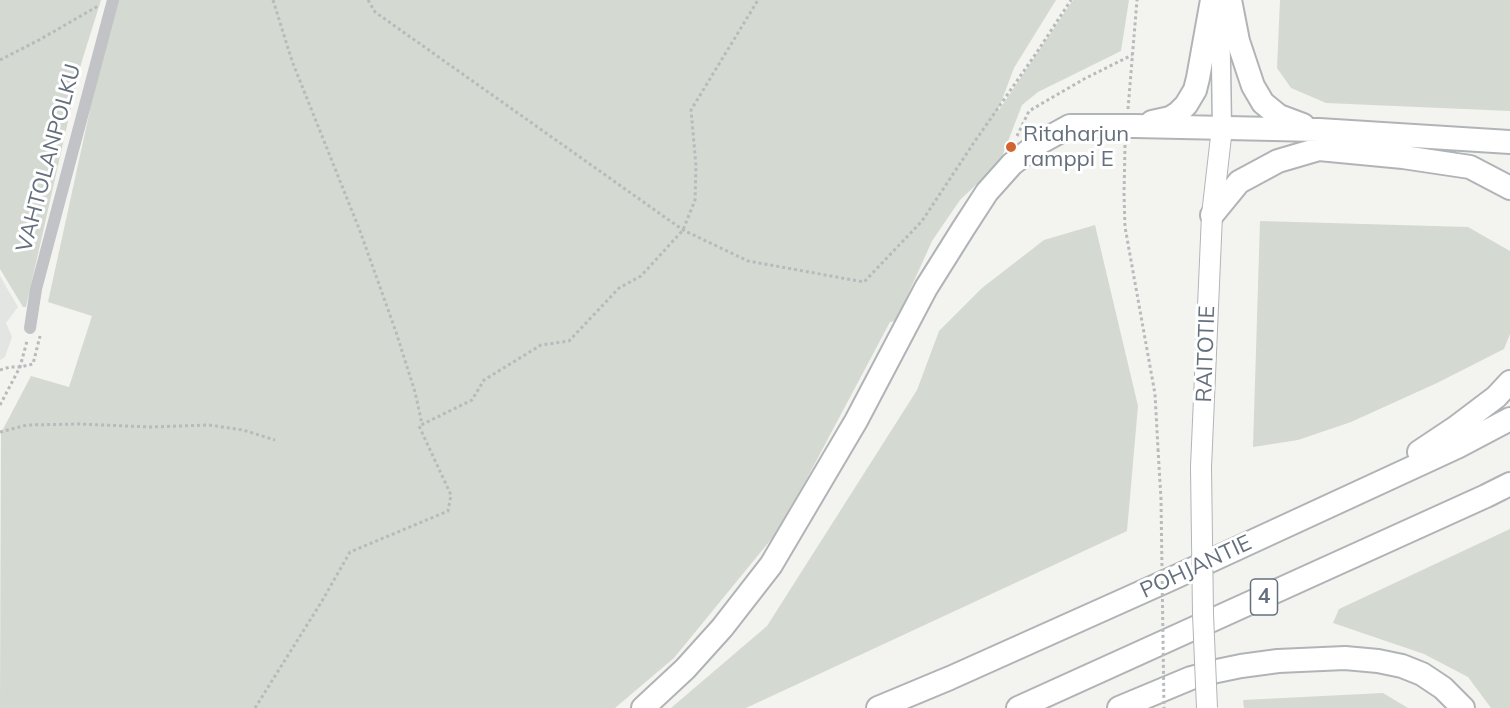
<!DOCTYPE html>
<style>
body{margin:0}
canvas{display:block;background:#f3f3f0}
</style>
<canvas width="1510" height="708"></canvas>
<script>
const ctx = document.querySelector('canvas').getContext('2d');
ctx.lineJoin = 'round';
function fill(path, color) { ctx.fillStyle = color; ctx.fill(path, 'evenodd'); }
const shape = rows => new Path2D(rows.map(r => 'M' + r).join(''));
function stroke(path, color, width, dash) { ctx.strokeStyle = color; ctx.lineWidth = width; ctx.lineCap = dash ? 'butt' : 'round'; ctx.setLineDash(dash || []); ctx.stroke(path); }
function drawText(font, color, halo, rows, align = 'center') {
  ctx.font = font + ' Mulish,sans-serif'; ctx.lineWidth = 6; ctx.setLineDash([]); ctx.textBaseline = 'middle'; ctx.strokeStyle = halo; ctx.fillStyle = color; for (const [text, x, y, turn = 0] of rows) {
    ctx.save(); ctx.translate(x, y); ctx.rotate((+turn || 0) * Math.PI / 180); ctx.textAlign = isNaN(turn) ? turn : align; if (halo) ctx.strokeText(text, 0, 0); ctx.fillText(text, 0, 0); ctx.restore();
  }
}
fill(shape([
 [0,276,18,307,6,323,12,337,5,357,0,360]
]), '#e3e5e3');
fill(shape([
 [0,0,101,0,81,64,26,307,23,307,0,269],
 [118,0,1056,0,1014,68,997,113,1073,0,1129,0,1121,51,1038,92,1022,105,1000,162,960,200,932,241,896,321,890,322,805,482,773,537,674,658,615,708,0,708,1,433,31,376,69,387,92,316,48,302,103,50],
 [1280,0,1510,0,1510,111,1326,103,1291,88,1277,68],
 [1260,221,1468,227,1510,251,1510,334,1504,349,1437,383,1351,422,1298,440,1253,447],
 [1095,225,1138,406,1127,531,746,708,671,708,767,626,917,390,939,331,982,288,1044,240],
 [1510,529,1510,708,1491,708,1468,677,1424,654,1333,623,1339,609],
 [1383,693,1408,708,1244,708,1243,700]
]), '#d4dad1');
const secondary = shape([
 [1220,0,1222,128]
]);
const primary = shape([
 [1201,467,1212,215,1222,128]
]);
const highway = shape([
 [1230,0,1238,41,1253,86,1263,103,1279,116,1303,125],
 [1152,122,1170,118,1178,113,1186,105,1195,90,1198,78,1212,0],
 [1212,215,1239,182,1278,161,1319,149,1403,157,1470,167,1510,188],
 [1419,452,1455,428,1496,397,1510,382],
 [643,708,685,669,722,628,771,565,856,421,926,288,963,229,987,192,1012,164,1039,143,1070,126,1135,126,1319,130,1510,142],
 [878,708,950,678,1171,579,1457,447,1510,419],
 [1018,708,1486,496,1510,484],
 [1119,708,1191,678,1217,671,1241,666,1278,661,1345,658,1378,661,1402,666,1422,674,1443,688,1463,708]
]);
stroke(secondary, '#b1b5b9', 21);
stroke(primary, '#b2b5b8', 22);
stroke(highway, '#b1b4b7', 26);
stroke(shape([
 [273,0,292,61,360,231,396,332,415,392,422,424],
 [368,0,375,12,683,230,748,261,864,282,922,221,973,144,1037,52,1071,0],
 [0,60,39,40,98,6],
 [1128,109,1137,0],
 [1017,136,1029,111,1084,79,1132,55],
 [1125,145,1124,194,1125,227,1155,394,1158,449],
 [0,370,10,367,20,367,33,364,40,336],
 [0,405,20,367,27,341],
 [0,432,27,425,80,424,150,427,209,425,243,430,275,440],
 [255,708,322,601,350,552,448,511,451,495,419,426,472,400,484,380,541,345,569,341,619,288,641,276,683,230,695,200,696,166,691,110,758,0]
]), '#b8babc', 3, [3, 3]);
stroke(shape([
 [30,328,36,289,113,0]
]), '#c1c3c7', 12);
stroke(secondary, '#fff', 18);
stroke(primary, '#fff', 20);
stroke(highway, '#fff', 22);
const primaryBridge = shape([
 [1201,467,1203,614,1207,708]
]);
stroke(primaryBridge, '#b2b5b8', 22, []);
stroke(shape([
 [1158,449,1161,499,1164,708]
]), '#b8babc', 3, [3, 3]);
stroke(primaryBridge, '#fff', 20);
for (const [x, y, r, color] of [
 [1011,147,6,"#d36630"]
]) { const dot = new Path2D(); dot.arc(x, y, r, 0, 2 * Math.PI); ctx.fillStyle = color; ctx.fill(dot); stroke(dot, '#fff', 2); }
for (const [x, y, w] of [
 [1264,597,27]
]) { const box = new Path2D(); box.roundRect(x - w / 2, y - 18, w, 36, 4.5); ctx.fillStyle = '#fff'; ctx.fill(box); stroke(box, '#65707e', 1.5); }
drawText('bold 21px', '#65707e', null, [
 ["4",1264,597]
]);
drawText('22px', '#65707e', '#fff', [
 ["Ritaharjun",1023,134],
 ["ramppi E",1023,159]
], 'left');
drawText('22px', '#65707e', '#fff', [
 ["VAHTOLANPOLKU",49,158,-75],
 ["RAITOTIE",1206,354,-88],
 ["POHJANTIE",1196,567,-25]
]);
</script>
